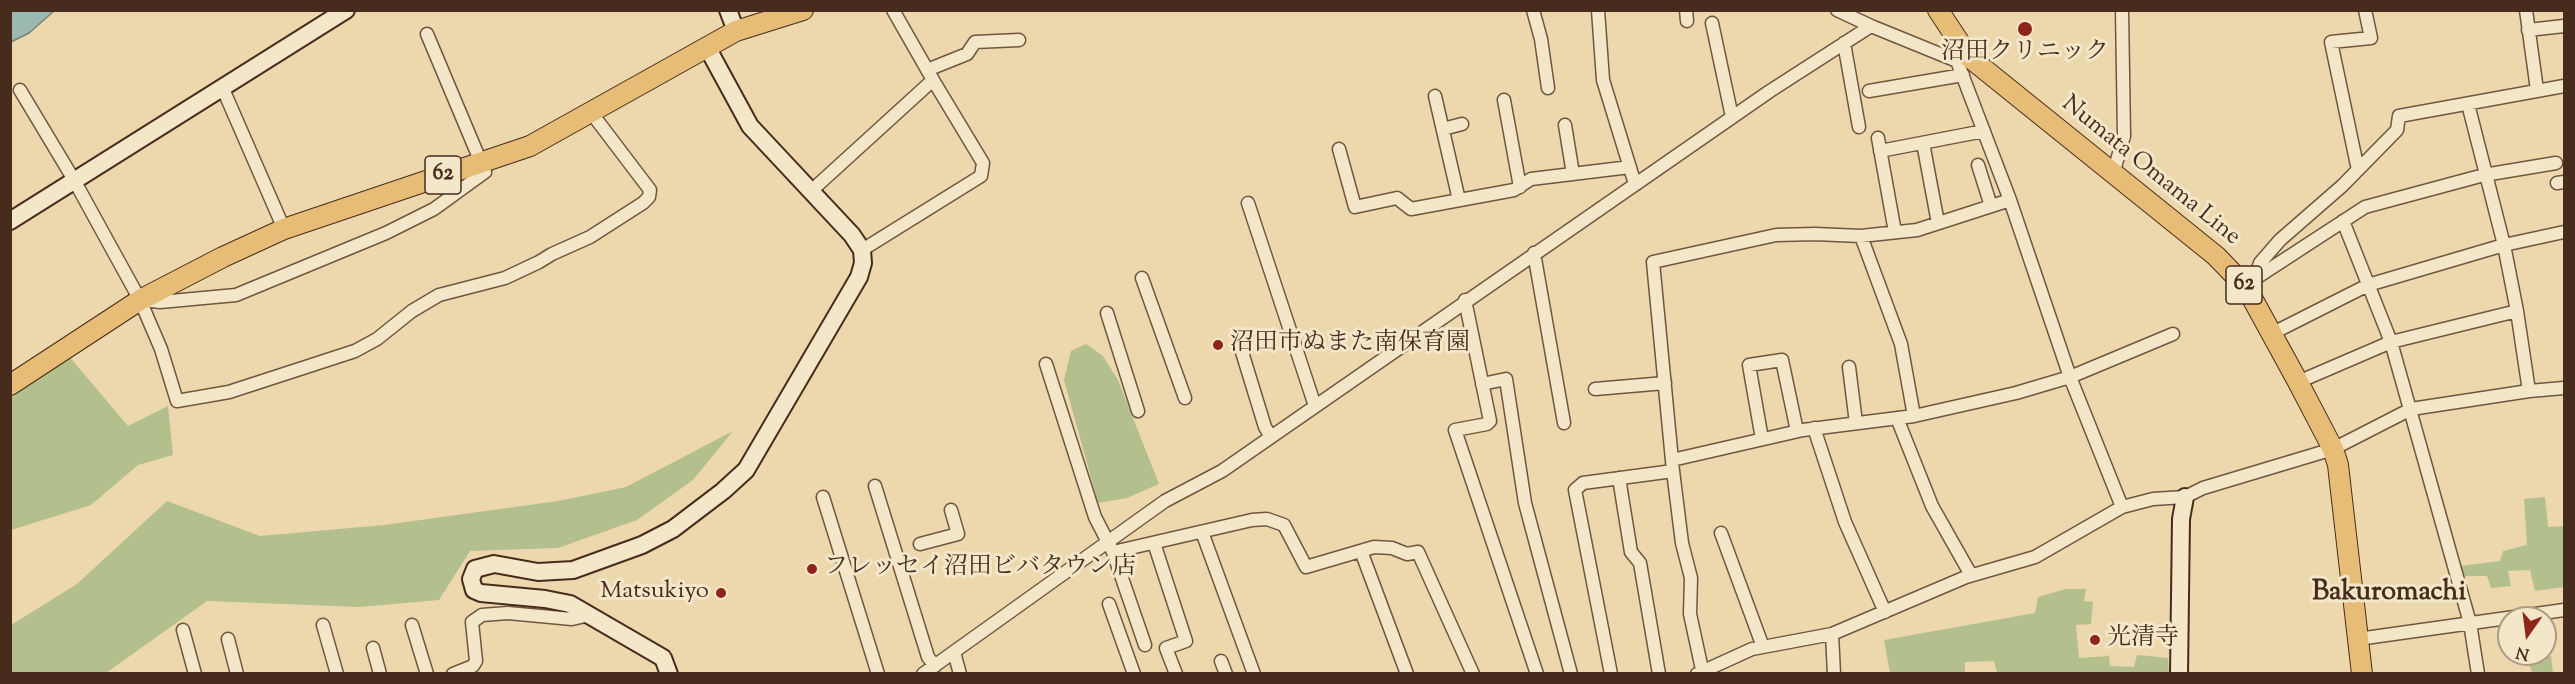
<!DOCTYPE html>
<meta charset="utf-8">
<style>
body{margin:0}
#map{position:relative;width:2575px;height:684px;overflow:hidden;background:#ecd8ac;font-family:"Sorts Mill Goudy",serif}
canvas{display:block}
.frame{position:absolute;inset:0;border:12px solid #472b1c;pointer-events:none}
.north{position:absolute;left:2497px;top:606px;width:60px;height:60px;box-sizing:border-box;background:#f3e6c9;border:2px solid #ae9b84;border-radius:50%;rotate:194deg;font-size:16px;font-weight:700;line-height:24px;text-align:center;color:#472b1c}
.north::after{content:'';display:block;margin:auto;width:21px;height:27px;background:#8f2418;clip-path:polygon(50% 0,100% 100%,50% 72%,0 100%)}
</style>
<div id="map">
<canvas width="2575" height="684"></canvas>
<div class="frame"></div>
<div class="north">N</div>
</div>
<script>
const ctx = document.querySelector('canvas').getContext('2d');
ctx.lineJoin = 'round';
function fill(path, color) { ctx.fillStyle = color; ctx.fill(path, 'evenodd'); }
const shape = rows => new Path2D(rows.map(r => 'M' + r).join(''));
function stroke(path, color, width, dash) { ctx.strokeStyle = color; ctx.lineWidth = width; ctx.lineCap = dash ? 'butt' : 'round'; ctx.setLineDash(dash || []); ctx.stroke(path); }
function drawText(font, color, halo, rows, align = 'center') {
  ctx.font = font + ' "Sorts Mill Goudy","Noto Serif JP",serif'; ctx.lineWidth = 6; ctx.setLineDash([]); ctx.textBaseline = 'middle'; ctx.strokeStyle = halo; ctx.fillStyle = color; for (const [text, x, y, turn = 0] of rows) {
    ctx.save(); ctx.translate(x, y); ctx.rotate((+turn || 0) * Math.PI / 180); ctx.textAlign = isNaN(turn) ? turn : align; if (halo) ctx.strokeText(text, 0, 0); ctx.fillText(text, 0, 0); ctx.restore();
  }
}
fill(shape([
 [1086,344,1103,356,1118,380,1159,484,1127,498,1098,503,1064,380,1071,351],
 [68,355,128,426,168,406,173,455,138,465,91,505,11,530,11,393],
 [733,431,693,480,637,520,558,548,470,551,439,600,360,607,207,601,106,673,11,673,11,625,77,584,167,501,260,536,384,525,558,501,626,487],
 [2545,497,2548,527,2564,526,2564,587,2535,591,2530,570,2508,571,2511,586,2491,588,2487,576,2464,576,2461,566,2500,561,2503,551,2527,545,2524,499],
 [2066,589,2086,589,2084,601,2093,602,2091,624,2076,625,2079,658,2109,656,2110,666,2134,667,2137,655,2168,658,2169,673,1997,673,1994,661,1965,662,1965,673,1890,673,1884,640,2035,613,2038,597],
 [2551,656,2553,673,2532,673,2529,663,2541,657]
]), '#b3c08d');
const water = shape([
 [11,10,54,10,54,11,29,33,11,42,11,10]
]);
fill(water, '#9ab9b0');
stroke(water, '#798075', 1.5);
const street = shape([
 [1533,10,1541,39,1548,88],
 [1598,10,1603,80,1635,184],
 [1686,10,1687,21],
 [1837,10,1871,26],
 [2526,10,2537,90],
 [1712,23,1732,117],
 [2528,30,2564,26],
 [1844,43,1859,127],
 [1957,61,2010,200,2070,377,2122,507],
 [927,70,967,54,975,42,1019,40],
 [223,89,284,229],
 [20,90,74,180,140,300,161,349,177,401,229,392,355,351,377,339,412,311,439,295,505,278,539,262,552,254,590,237,643,203,649,197,650,190,590,111],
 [1869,91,1963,75],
 [1435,96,1459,200],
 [1504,100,1520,187],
 [2468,104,2504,245,2517,311,2529,391],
 [1565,125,1573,174],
 [1443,129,1462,124],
 [1878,138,1895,232],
 [1923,143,1938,223],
 [1339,149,1355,207,1397,198,1411,209,1514,190,1531,179,1630,167],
 [1880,151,1984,131],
 [1978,165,1991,206],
 [2358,170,2331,42,2371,38,2365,10],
 [2113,174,2124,136,2122,10],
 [2557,183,2564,182],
 [810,192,933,80,893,10],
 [1248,203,1315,406],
 [2343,221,2391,342,2470,623,2478,674],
 [1861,236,1901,344,1914,416],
 [862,250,981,176,983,163,933,80],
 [1534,253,1564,423],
 [1142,278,1185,398],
 [2255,278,2260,263,2280,240,2342,186,2397,130,2399,116,2564,86],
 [2253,280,2365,207,2484,175,2556,163],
 [144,300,160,302,236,295,386,233,434,209,485,172,427,34],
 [1465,300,1490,421,1487,424,1455,430,1537,674],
 [1107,313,1138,411],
 [2273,333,2368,285,2504,245,2564,232],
 [1242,352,1265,427,1271,437],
 [1046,364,1095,517,1113,552,1252,520,1267,519,1284,525,1306,567,1374,547,1392,548,1407,554,1418,552,1473,674],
 [1849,367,1856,423],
 [2298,382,2391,342,2517,311],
 [1482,384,1506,379,1525,503,1571,674],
 [1595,389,1665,383],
 [1897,418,1932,506,1971,575],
 [1814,428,1845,522,1885,612],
 [1762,439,1749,365,1782,360,1797,431],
 [1672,460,1803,430,1914,416,2016,393,2070,377,2173,334],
 [1619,478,1631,552,1640,563,1659,674],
 [875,486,928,657,935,666],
 [823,497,878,674],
 [1202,532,1254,674],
 [1721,533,1763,647],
 [1154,543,1186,641,1166,648,1176,674],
 [920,544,958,534,951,510],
 [1361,551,1407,674],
 [1113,552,1145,645],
 [1109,604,1134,674],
 [323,625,337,674],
 [412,625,427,674],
 [183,630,195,674],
 [1832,634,1834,674],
 [228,639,237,674],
 [2358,639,2564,610],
 [373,648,380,674],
 [954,652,960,674],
 [1221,661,1226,674],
 [453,674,473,666,476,661,472,622,482,615,508,613,572,619,590,615],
 [923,674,1165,501,1222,471,1770,91,1871,26,1957,61,1969,57],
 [1611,674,1575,490,1583,483,1673,471],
 [1697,674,1752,649,1832,634,1966,577,2035,557,2122,507,2153,499,2185,497,2203,488,2333,449,2411,409,2529,391,2564,388],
 [1703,674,1690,614,1691,578,1682,543,1673,471,1653,262,1776,235,1815,234,1861,236,1917,230,2010,200]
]);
const secondary = shape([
 [728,10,736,31],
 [10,221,346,10],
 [669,674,663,658,570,604,545,599,481,593,474,590,471,579,475,569,494,564,538,572,573,570,642,545,673,529,723,491,746,470,859,277,863,263,862,250,852,235,750,126,707,47],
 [2179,674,2181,519,2185,497]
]);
const primary = shape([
 [1938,10,1969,57,2216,256,2246,287,2298,382,2333,449,2338,465,2362,674],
 [10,385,140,300,223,257,284,229,530,146,736,31,803,10]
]);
stroke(street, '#705640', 15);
stroke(secondary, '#472b1c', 20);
stroke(primary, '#472b1c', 22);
stroke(street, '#f3e6c9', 12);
stroke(secondary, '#f3e6c9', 16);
stroke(primary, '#e6bc76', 20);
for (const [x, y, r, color] of [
 [2025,29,8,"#8f2418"],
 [1218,345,6,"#8f2418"],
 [812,569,6,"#8f2418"],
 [721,593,6,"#8f2418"],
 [2095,640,6,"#8f2418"]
]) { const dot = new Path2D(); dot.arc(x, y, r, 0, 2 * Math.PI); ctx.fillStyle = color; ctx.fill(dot); stroke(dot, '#f3e6c9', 2); }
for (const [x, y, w] of [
 [443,175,36],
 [2244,285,36]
]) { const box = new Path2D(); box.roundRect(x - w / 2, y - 19, w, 38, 4.5); ctx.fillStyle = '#f3e6c9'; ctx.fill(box); stroke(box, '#472b1c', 1.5); }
drawText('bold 22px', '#472b1c', null, [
 ["62",443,175],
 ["62",2244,285]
]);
drawText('24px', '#472b1c', '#f3e6c9', [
 ["沼田クリニック",2025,54,"center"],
 ["沼田市ぬまた南保育園",1230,345],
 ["フレッセイ沼田ビバタウン店",824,569],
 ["Matsukiyo",709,593,"right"],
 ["光清寺",2107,640]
], 'left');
drawText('24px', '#472b1c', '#f3e6c9', [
 ["Numata Omama Line",2150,172,39]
]);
drawText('bold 27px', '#472b1c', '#f3e6c9', [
 ["Bakuromachi",2389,594]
]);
</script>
